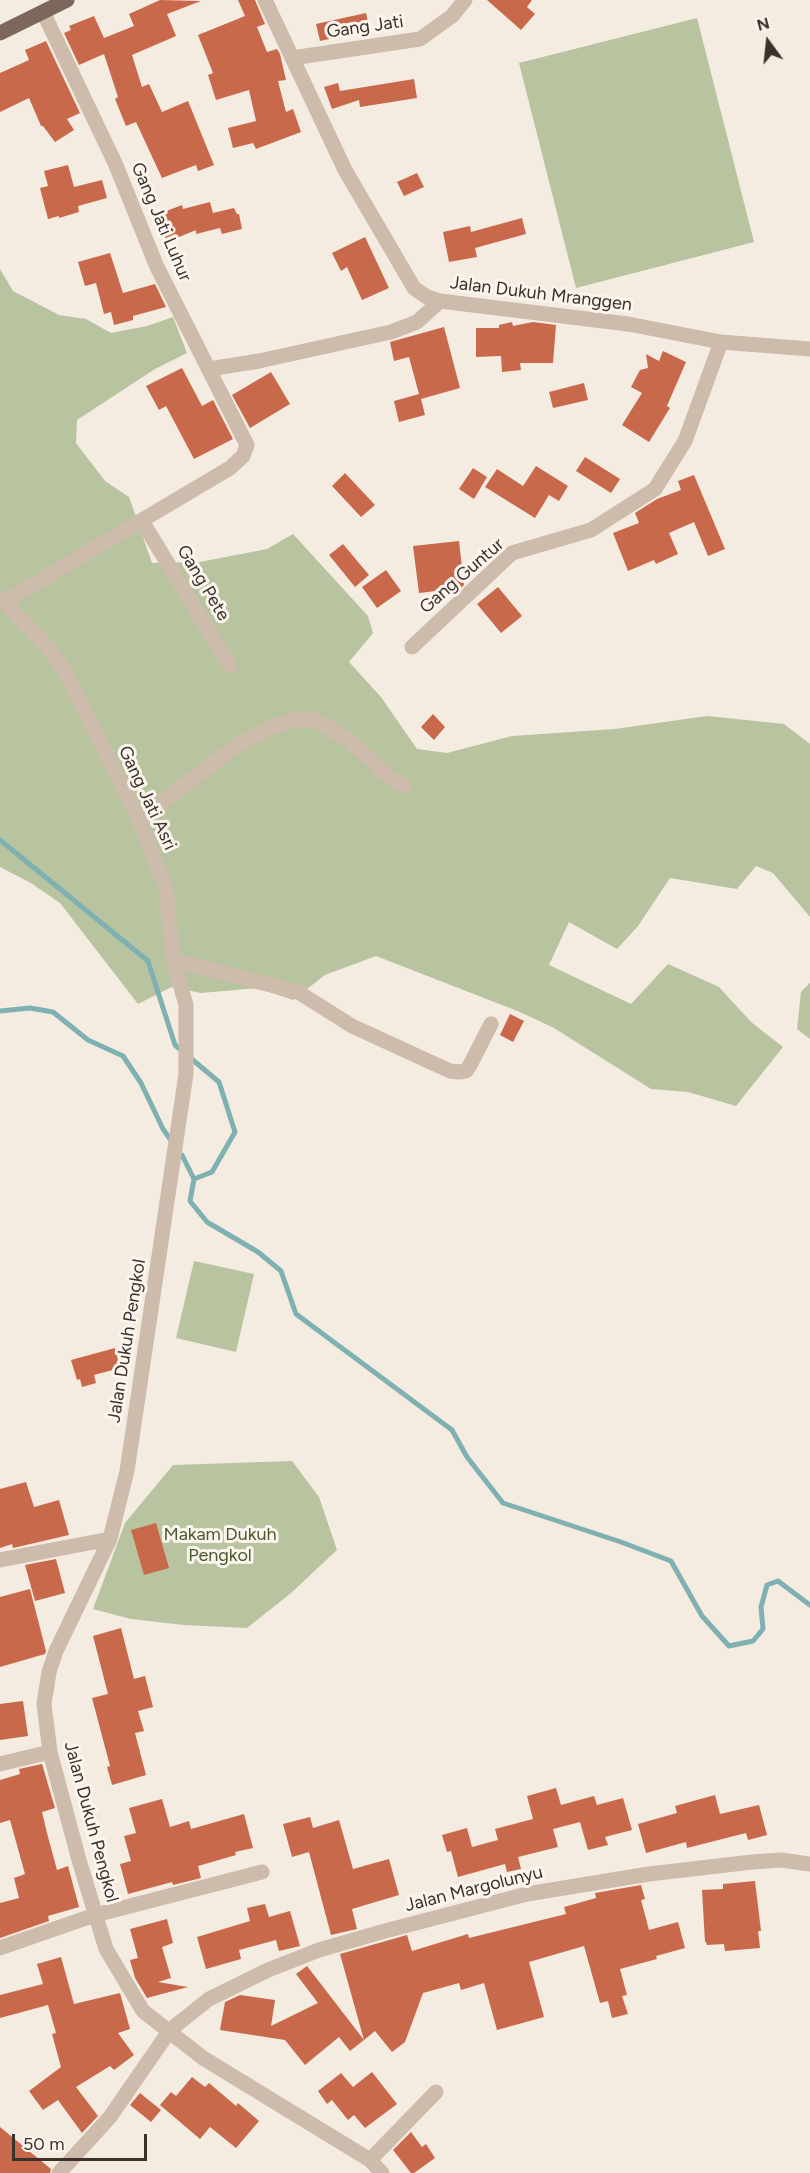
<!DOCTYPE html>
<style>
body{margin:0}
#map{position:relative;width:810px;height:2173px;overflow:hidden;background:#f4ebe1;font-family:Figtree,sans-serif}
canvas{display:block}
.north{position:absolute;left:738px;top:12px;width:60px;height:60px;-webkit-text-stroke:4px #fbf5ee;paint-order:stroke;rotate:345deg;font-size:16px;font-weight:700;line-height:24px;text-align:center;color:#3b302b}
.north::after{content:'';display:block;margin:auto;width:21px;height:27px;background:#3b302b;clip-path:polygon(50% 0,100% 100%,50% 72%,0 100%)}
.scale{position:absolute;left:12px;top:2134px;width:135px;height:27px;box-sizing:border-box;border:3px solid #3b302b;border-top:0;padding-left:8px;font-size:18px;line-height:21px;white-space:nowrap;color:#3b302b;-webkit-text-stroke:4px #fbf5ee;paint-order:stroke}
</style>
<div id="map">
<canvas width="810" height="2173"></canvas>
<div class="north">N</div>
<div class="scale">50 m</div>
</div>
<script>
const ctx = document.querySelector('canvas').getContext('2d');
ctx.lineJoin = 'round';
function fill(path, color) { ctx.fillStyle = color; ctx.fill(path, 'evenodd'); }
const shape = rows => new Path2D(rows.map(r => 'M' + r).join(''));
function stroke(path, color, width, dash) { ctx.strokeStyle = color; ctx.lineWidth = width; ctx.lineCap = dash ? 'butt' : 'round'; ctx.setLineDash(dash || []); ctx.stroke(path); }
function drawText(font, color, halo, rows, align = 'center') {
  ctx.font = font + ' Figtree,sans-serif'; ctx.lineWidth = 6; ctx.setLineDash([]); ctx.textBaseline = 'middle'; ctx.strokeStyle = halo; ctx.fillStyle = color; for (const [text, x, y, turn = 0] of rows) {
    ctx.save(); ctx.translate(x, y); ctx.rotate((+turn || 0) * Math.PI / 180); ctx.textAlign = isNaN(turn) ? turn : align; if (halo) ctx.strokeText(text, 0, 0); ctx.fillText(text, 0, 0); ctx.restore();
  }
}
fill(shape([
 [697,18,754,242,576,288,519,63],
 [0,269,13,291,59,315,86,319,111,333,147,326,173,317,187,353,155,369,77,420,76,443,105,481,129,497,152,563,200,562,267,549,293,534,368,616,373,633,349,662,381,697,417,749,447,753,512,736,615,729,707,716,784,724,810,744,810,917,773,873,756,866,737,889,670,878,638,926,617,949,569,922,549,965,631,1004,668,964,719,987,751,1022,783,1047,736,1106,688,1092,651,1089,554,1028,520,1012,376,956,325,975,293,1000,258,988,201,993,172,987,138,1004,60,903,31,883,0,867],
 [810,983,810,1039,797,1029,801,992],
 [194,1261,254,1274,236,1352,176,1338],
 [292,1461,319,1497,337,1550,291,1593,247,1628,184,1625,131,1619,93,1609,125,1523,173,1465]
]), '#b8c4a0');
stroke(shape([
 [0,840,148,961,175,1045,219,1082,235,1132,212,1172,194,1179,190,1201,207,1222,258,1252,281,1271,296,1314,452,1430,467,1457,503,1503,621,1542,671,1561,702,1616,729,1646,753,1641,763,1629,761,1607,767,1585,778,1581,810,1605],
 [0,1011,30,1008,53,1012,88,1040,123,1056,141,1083,163,1129,170,1139],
 [182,1155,194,1179]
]), '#7fb0b2', 5);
fill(shape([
 [160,0,201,1,167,14,176,36,132,55,142,87,149,84,162,112,188,101,214,165,198,171,196,165,162,178,136,122,126,126,115,99,118,97,104,54,79,65,64,33,71,30,69,26,94,16,104,38,134,26,129,14],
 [238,0,255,0,265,24,257,27,267,52,277,49,280,54,286,80,278,81,286,112,293,109,301,132,256,149,253,143,233,148,228,128,256,121,249,90,216,100,208,75,213,73,198,35,245,16],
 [487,0,532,0,527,7,535,14,521,30],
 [366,13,370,30,320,41,316,24],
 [46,41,80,113,67,119,74,130,55,142,43,126,41,126,29,98,0,112,0,73,29,60,25,50],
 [414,79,417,98,360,107,359,100,332,109,324,87,338,83,340,91],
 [68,165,74,187,102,180,107,198,78,206,79,212,59,218,59,216,48,219,40,188,48,186,44,171],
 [417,173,424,187,404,196,397,182],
 [210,202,213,213,234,208,237,214,239,214,242,229,222,234,220,228,196,234,196,230,167,242,156,215,182,205,183,209],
 [522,218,526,234,475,248,477,257,449,262,443,232,470,226,471,232],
 [365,237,389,288,362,300,347,267,341,271,332,253],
 [110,253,123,293,155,284,166,307,133,316,133,320,114,325,111,312,104,314,96,283,85,286,78,262],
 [512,322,513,326,533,322,556,325,553,363,520,363,521,370,502,372,501,356,476,357,476,328,499,328,499,325],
 [444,327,460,388,421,399,425,415,399,422,394,401,419,394,409,357,394,361,390,342],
 [663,351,686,362,667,406,670,408,649,442,622,425,642,393,631,387,640,370,648,368,646,354,659,361],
 [182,368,202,406,213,400,233,439,194,459,166,406,159,410,146,386],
 [271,372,290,404,250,428,232,395],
 [584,383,588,400,553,408,549,392],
 [585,457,620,479,611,493,576,471],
 [536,466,568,486,559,501,549,495,535,518,485,487,497,469,523,486],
 [473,468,487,477,474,499,459,489],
 [345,473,375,505,361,517,332,486],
 [694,475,725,549,708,556,694,522,669,533,678,554,656,564,654,560,628,571,613,533,639,523,635,513,657,499,681,490,678,481],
 [459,541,464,585,461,588,419,593,413,546],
 [343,544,369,575,355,587,329,555],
 [386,570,401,591,377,608,362,587],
 [498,587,522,616,501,633,477,604],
 [433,714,445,727,434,740,421,727],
 [510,1014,524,1021,513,1042,500,1035],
 [115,1348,120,1368,94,1375,96,1383,82,1387,80,1379,77,1380,71,1360],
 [26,1482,34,1507,59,1500,69,1535,13,1548,12,1544,0,1548,0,1489],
 [156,1523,169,1568,144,1575,131,1530],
 [56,1559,65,1593,35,1601,25,1565],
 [30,1589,46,1651,45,1654,0,1667,0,1597],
 [121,1628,134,1679,145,1676,153,1707,138,1711,144,1731,135,1733,146,1775,112,1785,107,1767,110,1766,92,1698,108,1694,93,1636],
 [23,1701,28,1736,0,1740,0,1704],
 [42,1764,55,1808,42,1812,47,1833,57,1870,68,1866,79,1907,48,1916,49,1921,0,1938,0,1903,19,1898,14,1878,25,1874,10,1820,0,1823,0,1780,20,1774,19,1769],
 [556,1788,561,1805,594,1796,597,1805,623,1798,632,1830,605,1837,608,1845,588,1850,580,1822,553,1829,558,1847,518,1857,521,1869,507,1872,505,1864,458,1877,451,1851,447,1852,442,1835,467,1828,472,1847,498,1840,495,1829,533,1819,527,1796],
 [715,1795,720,1814,759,1805,767,1835,748,1840,746,1833,687,1848,686,1842,646,1853,638,1824,677,1813,675,1806],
 [162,1799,170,1827,189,1821,191,1829,244,1814,253,1848,235,1852,236,1855,198,1866,201,1878,173,1885,172,1882,128,1894,120,1864,131,1861,124,1836,136,1833,129,1808],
 [310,1817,313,1828,339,1820,353,1869,389,1859,399,1895,352,1909,357,1929,331,1935,309,1852,292,1857,283,1824],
 [755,1881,761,1931,758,1931,760,1948,725,1951,724,1944,707,1945,706,1942,705,1942,702,1890,723,1889,723,1884],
 [641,1885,645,1899,641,1900,649,1930,678,1922,685,1948,656,1956,657,1959,620,1969,627,1995,622,1996,628,2014,612,2018,608,2001,600,2003,584,1946,529,1962,544,2017,497,2030,484,1983,461,1990,459,1983,423,1993,405,2042,392,2052,375,2031,364,2040,340,1954,407,1935,412,1951,468,1934,469,1938,566,1914,564,1907,596,1898,595,1893],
 [265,1904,269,1917,290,1911,300,1946,279,1951,276,1940,239,1950,241,1959,206,1969,197,1937,250,1921,247,1908],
 [167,1919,173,1943,162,1947,171,1978,158,1982,188,1987,147,1998,135,1978,130,1960,138,1958,130,1929],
 [61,1957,74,2004,120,1993,130,2029,118,2033,134,2055,114,2070,110,2066,76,2087,98,2116,82,2133,58,2100,43,2110,29,2091,61,2067,52,2034,56,2033,48,2005,0,2018,0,1995,43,1984,37,1964],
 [307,1966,364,2040,350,2051,339,2037,305,2065,285,2040,220,2030,225,2002,240,1995,275,2000,271,2026,318,2003,296,1974],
 [372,2072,397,2104,365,2128,354,2115,348,2120,332,2100,327,2104,318,2091,341,2073,353,2087],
 [192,2077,205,2087,209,2083,236,2106,238,2103,259,2121,236,2148,210,2127,200,2139,160,2105,171,2092,176,2096],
 [140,2093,161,2110,151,2122,130,2105],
 [0,2127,51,2169,50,2173,0,2173],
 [411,2132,422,2147,426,2144,435,2158,414,2173,411,2173,393,2150]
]), '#c8694b');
stroke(shape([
 [265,0,345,170,414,288,427,297,440,301,628,324,721,342,810,349],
 [292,58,420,39,452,16,465,0],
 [209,369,259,361,391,332,417,322,440,301],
 [142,521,230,666],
 [0,598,46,645,65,671,139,820,166,888,173,960,186,1005,186,1074,127,1471,110,1539,56,1651,49,1672,44,1704,50,1752,79,1860,106,1949,143,2011,203,2058,370,2160,382,2173],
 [4,602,230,468,243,456,247,445,157,267,115,163,43,12],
 [412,647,512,553,591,530,655,489,685,441,721,342],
 [139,820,237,745,275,726,294,720,310,719,324,725,349,740,391,779,405,786],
 [173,960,298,992,352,1026,450,1071,459,1072,466,1071,470,1065,491,1024],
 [0,1560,110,1539],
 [0,1764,50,1752],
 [0,1948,95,1915,262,1872],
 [370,2160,436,2092],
 [59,2173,110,2117,170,2030,209,1999,268,1970,319,1950,385,1931,527,1894,649,1874,752,1862,781,1860,810,1864]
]), '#cdbbac', 15);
stroke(shape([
 [0,33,67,0]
]), '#7d675c', 15);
drawText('18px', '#3b302b', '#fbf5ee', [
 ["Gang Jati",365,27,-8],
 ["Gang Jati Luhur",161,222,67],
 ["Jalan Dukuh Mranggen",541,294,7],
 ["Gang Guntur",462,576,-41],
 ["Gang Pete",203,583,59],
 ["Gang Jati Asri",147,798,65],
 ["Jalan Dukuh Pengkol",127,1341,-81],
 ["Jalan Dukuh Pengkol",91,1822,75],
 ["Jalan Margolunyu",474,1889,-14]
]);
drawText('18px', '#4a5a2e', '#fbf5ee', [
 ["Makam Dukuh",220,1535],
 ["Pengkol",220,1556]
]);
</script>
